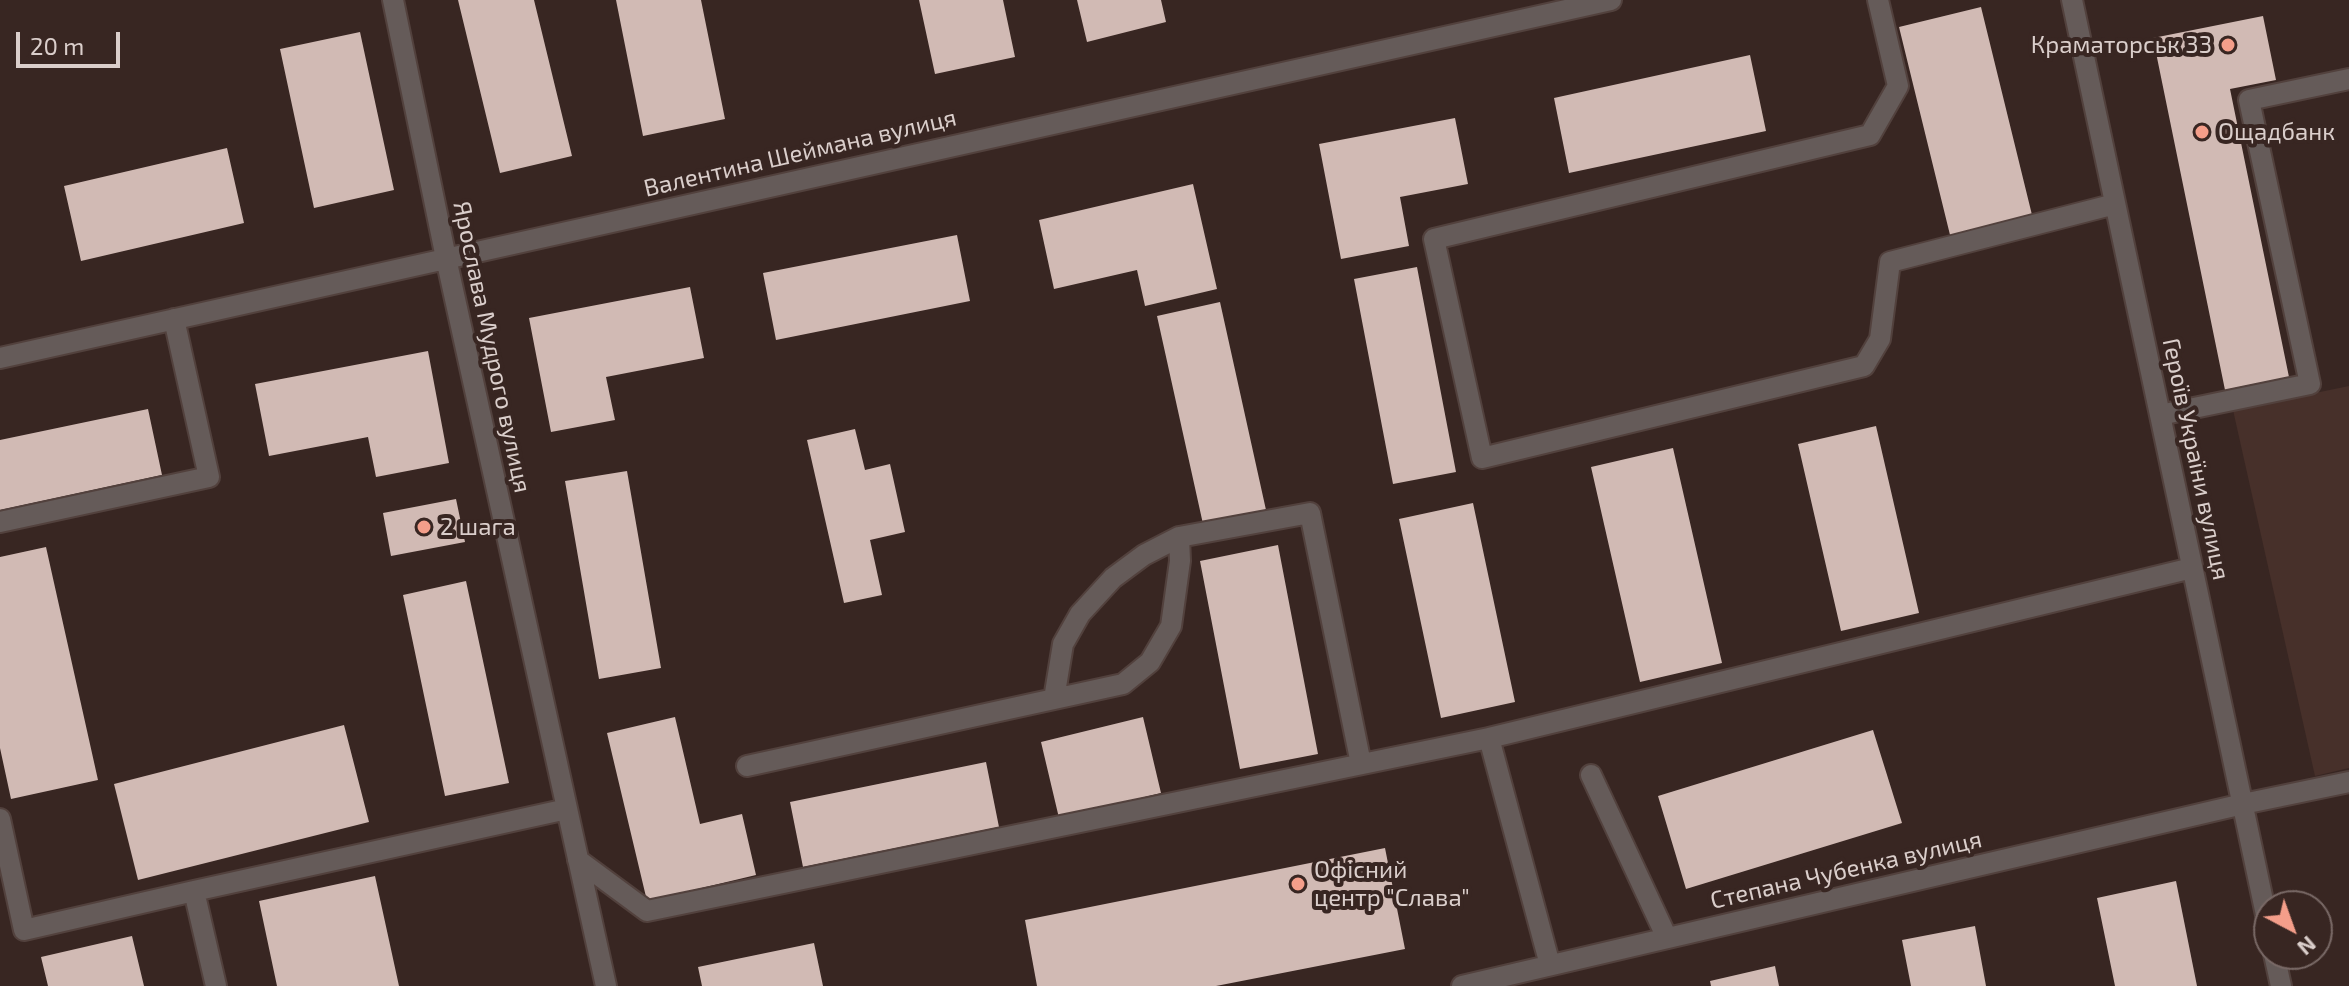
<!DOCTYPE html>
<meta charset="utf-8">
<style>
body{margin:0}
#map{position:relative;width:2349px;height:986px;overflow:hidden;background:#382622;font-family:"Exo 2",sans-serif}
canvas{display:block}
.north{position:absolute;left:2253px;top:890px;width:80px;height:80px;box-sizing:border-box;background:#382622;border:2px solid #796966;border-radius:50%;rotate:139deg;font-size:22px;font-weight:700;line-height:32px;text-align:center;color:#dacecb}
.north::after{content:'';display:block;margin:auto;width:28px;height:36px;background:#f49e8a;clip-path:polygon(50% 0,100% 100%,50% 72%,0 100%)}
.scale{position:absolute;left:16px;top:32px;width:104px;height:36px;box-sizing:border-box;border:4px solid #dacecb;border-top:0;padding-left:10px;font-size:24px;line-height:28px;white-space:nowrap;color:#dacecb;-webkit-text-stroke:6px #382622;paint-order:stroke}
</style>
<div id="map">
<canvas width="2349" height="986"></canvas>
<div class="north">N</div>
<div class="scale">20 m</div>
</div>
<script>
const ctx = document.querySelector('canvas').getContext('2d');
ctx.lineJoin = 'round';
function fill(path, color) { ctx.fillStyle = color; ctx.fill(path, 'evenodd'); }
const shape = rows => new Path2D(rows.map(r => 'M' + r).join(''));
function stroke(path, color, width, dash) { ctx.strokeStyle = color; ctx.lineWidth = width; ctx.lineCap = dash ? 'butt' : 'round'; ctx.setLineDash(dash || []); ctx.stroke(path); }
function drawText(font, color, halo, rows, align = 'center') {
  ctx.font = font + ' "Exo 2",sans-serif'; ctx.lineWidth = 8; ctx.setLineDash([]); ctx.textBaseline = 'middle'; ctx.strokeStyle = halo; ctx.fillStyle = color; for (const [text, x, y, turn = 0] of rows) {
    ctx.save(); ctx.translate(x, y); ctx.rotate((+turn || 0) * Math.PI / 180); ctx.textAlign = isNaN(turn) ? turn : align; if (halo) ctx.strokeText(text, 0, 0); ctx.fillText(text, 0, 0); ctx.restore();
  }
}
fill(shape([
 [2349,386,2349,768,2315,776,2233,410]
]), '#47302a');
fill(shape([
 [458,0,534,0,572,156,500,173],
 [616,0,701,0,725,119,643,136],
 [919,0,1003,0,1015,57,935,74],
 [1077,0,1161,0,1166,22,1087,42],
 [1981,7,2033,219,1951,239,1899,27],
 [2263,16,2276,80,2230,89,2289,377,2225,390,2153,38],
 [360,32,394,190,314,208,280,49],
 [1750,55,1766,131,1569,173,1554,98],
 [1455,118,1468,184,1400,197,1409,246,1341,259,1319,144],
 [227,148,244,223,81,261,64,186],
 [1193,184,1217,289,1145,306,1137,270,1054,289,1039,220],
 [957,235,970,301,776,340,763,273],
 [1417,267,1456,472,1393,484,1354,279],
 [690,287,704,358,606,377,615,420,551,432,529,318],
 [1220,302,1266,510,1203,524,1157,316],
 [428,351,449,463,376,477,368,437,269,456,255,384],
 [148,409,162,475,0,510,0,440],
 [1876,426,1919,613,1841,631,1798,444],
 [855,429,865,470,890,464,905,532,870,540,882,595,844,603,807,440],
 [1673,448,1722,663,1640,682,1591,467],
 [627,471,661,668,599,679,565,481],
 [456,499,465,542,391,556,383,513],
 [1473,503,1515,702,1441,718,1399,519],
 [1278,545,1318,754,1240,769,1200,561],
 [46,547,98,780,11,799,0,748,0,557],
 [466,581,509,783,445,796,403,595],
 [675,717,700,824,742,814,756,875,647,901,607,733],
 [1143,717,1161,793,1059,818,1041,742],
 [344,725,369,822,138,880,114,784],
 [1873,730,1902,823,1686,889,1658,796],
 [986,762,999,827,803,867,790,802],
 [1385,848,1405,949,1216,986,1037,986,1025,920],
 [375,876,399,986,277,986,259,901],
 [2176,881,2197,986,2115,986,2097,898],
 [1975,926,1986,986,1911,986,1902,940],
 [132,936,144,986,48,986,41,957],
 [814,943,823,986,702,986,698,967],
 [1775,966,1779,986,1711,986,1710,981]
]), '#d1bab4');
const minor = shape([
 [393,0,446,258,606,986],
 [1878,0,1898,86,1870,135,1434,239,1482,458,1864,366,1880,339,1890,262,2115,204],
 [2072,0,2269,929],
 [0,358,1611,0],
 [2160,415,2310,384,2249,100,2349,79],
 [0,522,209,477,174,319],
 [1054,699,1063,644,1080,614,1113,578,1144,555,1179,537],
 [1489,738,2192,568],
 [747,766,1123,684,1150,662,1171,626,1180,561,1179,537,1310,513,1361,764],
 [1591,775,1667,938],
 [0,819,24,930,194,891],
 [578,860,647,911,1489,738,1550,965],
 [2274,954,2281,986],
 [216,986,194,891,567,809],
 [1462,986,2243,804,2349,782]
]);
stroke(minor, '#52413d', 24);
stroke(minor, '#655b59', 20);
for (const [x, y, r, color] of [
 [2228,45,8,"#f49e8a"],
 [2202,132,8,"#f49e8a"],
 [424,527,8,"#f49e8a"],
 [1298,884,8,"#f49e8a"]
]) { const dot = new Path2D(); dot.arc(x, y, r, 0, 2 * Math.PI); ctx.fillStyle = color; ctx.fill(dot); stroke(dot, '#382622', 3); }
drawText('24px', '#dacecb', '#382622', [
 ["Краматорськ 33",2212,45,"right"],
 ["Ощадбанк",2218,132],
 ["2 шага",440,527],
 ["Офісний",1314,870],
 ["центр \"Слава\"",1314,898]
], 'left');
drawText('24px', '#dacecb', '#382622', [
 ["Валентина Шеймана вулиця",800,153,-13],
 ["Ярослава Мудрого вулиця",492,347,78],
 ["Героїв України вулиця",2196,459,78],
 ["Степана Чубенка вулиця",1846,870,-13]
]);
</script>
